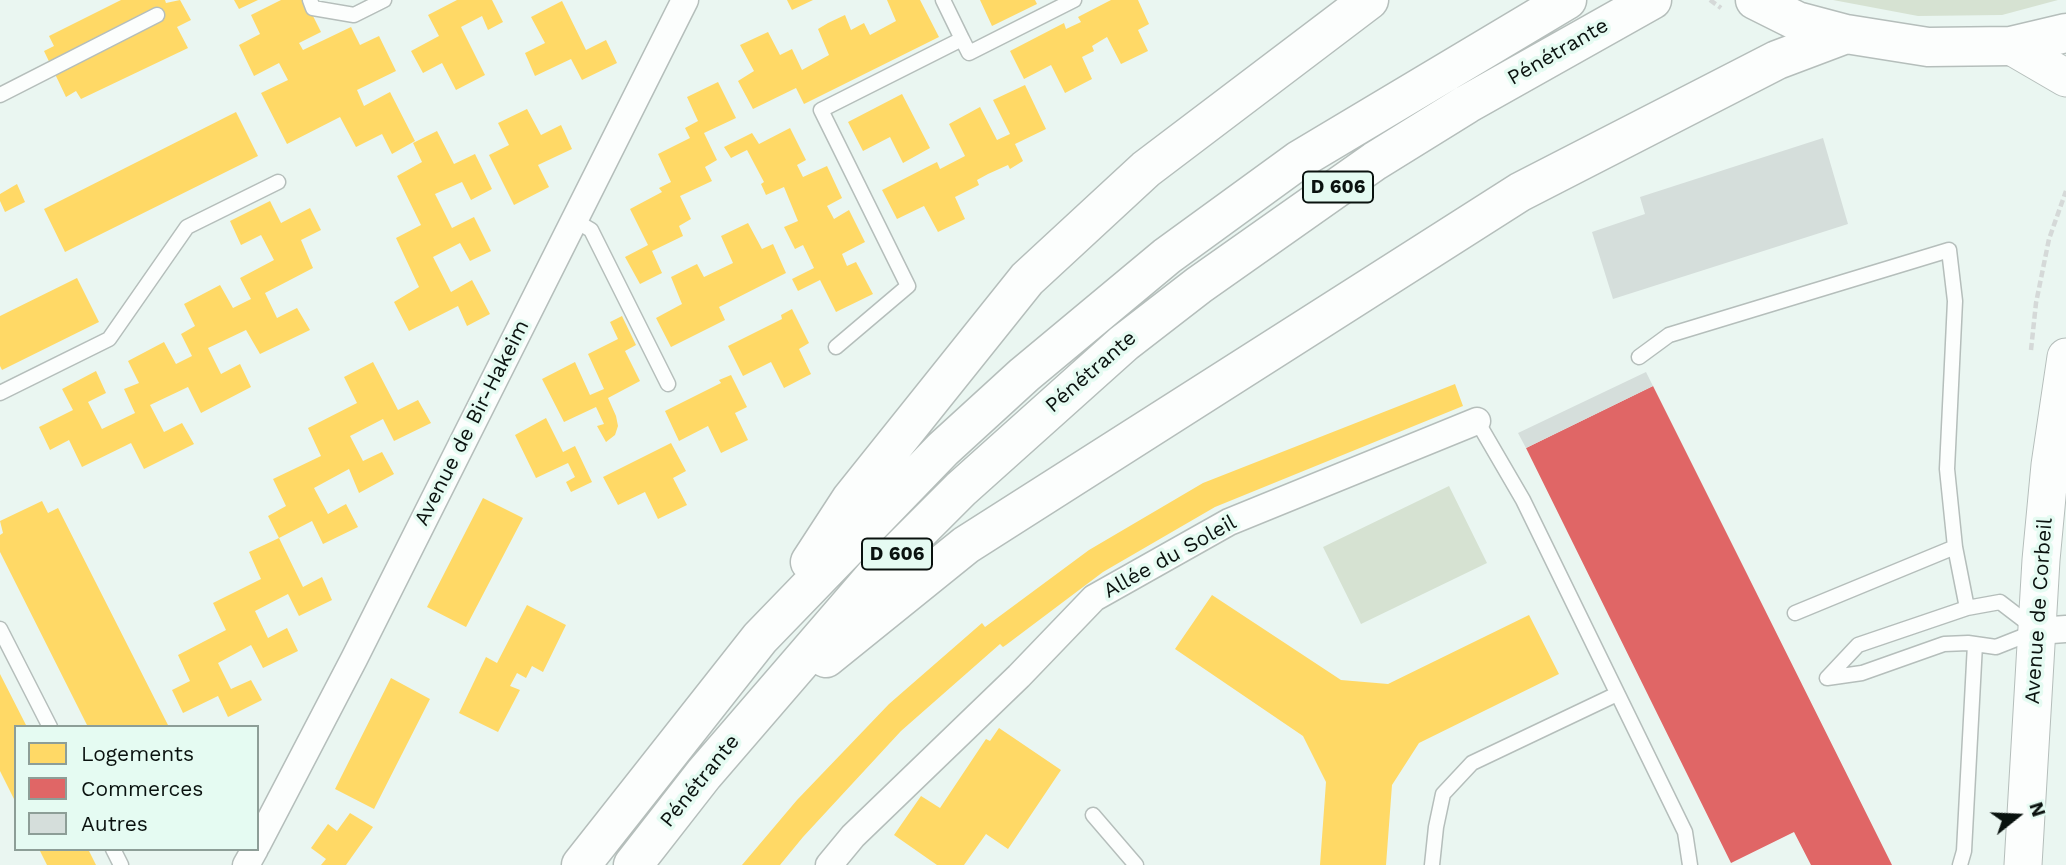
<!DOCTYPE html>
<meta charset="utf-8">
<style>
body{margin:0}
#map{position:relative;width:2066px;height:865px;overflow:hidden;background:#eaf6f1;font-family:"Work Sans",sans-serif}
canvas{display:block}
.legend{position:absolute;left:14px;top:725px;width:245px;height:126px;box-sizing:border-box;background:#e5fbf2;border:2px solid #8d9e97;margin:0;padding:9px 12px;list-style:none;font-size:21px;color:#0a120f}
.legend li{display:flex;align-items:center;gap:14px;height:35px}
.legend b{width:35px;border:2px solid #8d9e97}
.north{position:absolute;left:1982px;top:781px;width:70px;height:70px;-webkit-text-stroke:5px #e5fbf2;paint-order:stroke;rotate:72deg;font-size:19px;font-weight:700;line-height:28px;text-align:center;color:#0a120f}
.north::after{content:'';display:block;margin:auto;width:24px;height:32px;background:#0a120f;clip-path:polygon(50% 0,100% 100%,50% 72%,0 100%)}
</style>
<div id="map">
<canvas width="2066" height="865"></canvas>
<ul class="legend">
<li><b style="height:19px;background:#ffd966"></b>Logements</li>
<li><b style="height:19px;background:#e06666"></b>Commerces</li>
<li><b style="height:19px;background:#d5dedb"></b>Autres</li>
</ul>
<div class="north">N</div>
</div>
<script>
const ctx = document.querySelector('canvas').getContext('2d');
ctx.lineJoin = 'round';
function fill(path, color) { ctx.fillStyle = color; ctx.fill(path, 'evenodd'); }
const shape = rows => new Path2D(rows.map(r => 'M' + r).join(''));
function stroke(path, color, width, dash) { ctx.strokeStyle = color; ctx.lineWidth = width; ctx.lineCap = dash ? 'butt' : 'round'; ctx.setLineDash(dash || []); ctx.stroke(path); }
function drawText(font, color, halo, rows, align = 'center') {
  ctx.font = font + ' "Work Sans",sans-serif'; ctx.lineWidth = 7; ctx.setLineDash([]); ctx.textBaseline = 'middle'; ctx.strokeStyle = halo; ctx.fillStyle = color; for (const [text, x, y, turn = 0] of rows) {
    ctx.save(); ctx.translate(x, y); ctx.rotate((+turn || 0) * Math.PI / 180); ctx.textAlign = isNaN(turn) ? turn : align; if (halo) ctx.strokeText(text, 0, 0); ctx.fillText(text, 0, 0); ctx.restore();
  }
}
fill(shape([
 [1833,0,2058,0,2002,15,1918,16],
 [1449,486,1487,563,1361,624,1323,547]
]), '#d6e2d2');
fill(shape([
 [121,0,165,0,166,3,180,0,191,20,177,27,188,48,81,99,76,91,66,97,44,51,54,46,49,36],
 [234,0,258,0,239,9],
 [281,0,305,0,321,32,299,43,303,50,351,27,360,45,379,36,396,71,357,90,364,106,390,92,415,141,392,154,382,134,356,147,340,117,287,144,261,93,288,80,279,63,254,76,239,45,260,34,251,15],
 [457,0,492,0,503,22,488,30,482,16,461,27,485,75,456,90,442,63,423,73,411,51,439,36,428,15],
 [787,0,813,0,792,10],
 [887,0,920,0,939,37,804,104,796,88,753,109,738,81,754,71,740,45,768,32,780,55,792,49,802,70,829,55,818,29,828,23,845,15,851,30,864,23,870,35,896,21],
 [980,0,1035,0,1037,4,992,26],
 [1111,0,1138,0,1149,24,1138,30,1148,51,1121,64,1107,37,1092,46,1094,51,1082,57,1092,79,1065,93,1051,65,1024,79,1010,51,1064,23,1066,29,1081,22,1078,17],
 [562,1,586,50,606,40,617,63,582,80,571,59,535,76,525,53,545,43,531,17],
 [718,82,736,118,704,133,717,160,705,167,712,181,680,196,691,219,679,226,683,236,652,251,662,273,640,284,625,257,648,245,630,209,662,192,659,188,671,182,658,154,690,138,685,128,698,121,687,97],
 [1025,85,1046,129,1015,144,1023,161,1010,169,1008,165,988,174,977,180,979,185,955,197,965,219,938,232,924,206,897,219,882,190,937,162,940,169,965,156,949,124,980,107,997,140,1010,134,993,100],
 [902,94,930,148,903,163,890,137,863,151,848,122],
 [527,109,541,135,561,125,572,149,538,165,549,187,514,205,489,155,509,145,498,123],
 [236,112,258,156,65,252,44,209],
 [790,128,806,160,797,165,803,177,827,166,842,198,827,206,834,219,849,210,865,242,842,254,847,266,856,262,873,294,836,312,820,280,798,291,792,279,814,268,803,245,795,249,784,227,798,221,784,187,766,195,761,184,764,182,747,150,731,158,724,147,752,133,759,144],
 [437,131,454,164,475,154,492,189,471,200,462,182,435,194,452,228,474,217,491,251,470,261,460,243,433,257,451,292,472,280,490,314,467,326,458,306,409,331,394,302,419,287,396,238,421,225,397,176,422,162,413,143],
 [17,184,25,202,5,212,0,201,0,194],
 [270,201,281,223,310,208,321,230,301,240,313,268,265,293,277,318,297,308,310,330,260,354,246,330,208,348,221,374,240,364,251,387,201,413,188,387,150,405,164,432,182,423,194,444,144,469,131,443,82,467,69,440,50,450,39,427,73,410,62,389,96,371,106,393,88,402,102,429,135,413,124,389,139,383,128,361,164,342,176,364,192,356,181,334,195,326,184,304,220,285,233,308,251,299,240,278,274,260,261,235,241,245,230,221],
 [748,223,762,249,773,244,786,273,719,307,725,320,671,347,656,318,682,304,671,277,697,264,704,277,733,263,721,236],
 [77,278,99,322,2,370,0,366,0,316],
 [792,309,809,343,799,349,811,374,784,388,771,362,743,376,728,346,782,319,781,315],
 [622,316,636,345,625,351,640,381,608,398,616,416,618,426,615,435,606,442,597,426,604,424,596,407,564,422,542,379,575,362,590,395,604,389,588,354,618,339,610,322],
 [373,362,398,410,418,400,431,423,394,441,383,419,350,436,363,461,382,452,394,474,359,493,349,469,314,488,328,514,346,504,358,527,323,544,312,521,279,538,268,516,286,506,273,479,321,456,308,428,357,403,344,377],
 [731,375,747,407,735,413,748,440,721,453,708,426,679,441,665,411,721,383,719,380],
 [1455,384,1463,406,1215,507,1103,572,1006,645,1003,647,1000,644,901,731,803,837,780,865,742,865,797,800,889,704,982,623,985,627,1089,550,1203,483],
 [546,418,563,452,575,446,592,482,571,492,566,482,575,477,568,463,536,478,515,435],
 [671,443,686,471,673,478,687,505,658,519,645,492,618,505,603,477],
 [483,498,523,518,466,627,427,607],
 [42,501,48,513,58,508,169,727,88,727,0,552,0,535,3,533,0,521],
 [279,538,303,587,322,577,332,600,299,616,288,594,255,611,268,638,287,628,298,651,263,668,251,645,218,663,231,689,251,680,262,700,228,717,218,696,183,713,172,690,190,681,178,655,226,630,213,603,261,579,249,552],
 [1212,595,1341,680,1388,684,1529,615,1559,674,1419,743,1392,785,1386,865,1320,865,1326,782,1303,736,1175,649],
 [527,605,566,625,543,672,532,666,526,678,517,673,510,686,520,690,498,732,459,713,486,657,497,663],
 [0,674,27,727,16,727,16,803,0,771],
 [391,678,430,699,374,809,335,789],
 [999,728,1061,770,1008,849,986,834,964,865,937,865,894,835,921,796,940,808,986,739,990,741],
 [350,813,373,827,346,865,321,865,326,859,311,848,328,824,337,831],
 [39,849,88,849,96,865,47,865]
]), '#ffd966');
fill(shape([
 [1653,386,1748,576,1892,865,1811,865,1794,832,1731,863,1526,448]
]), '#e06666');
fill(shape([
 [1823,138,1848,224,1613,299,1592,232,1645,214,1640,197],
 [1646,372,1653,386,1526,448,1518,433]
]), '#d5dedb');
const service = shape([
 [310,0,313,8,354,15,384,0],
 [943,0,962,39],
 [0,95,157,15],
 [574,220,591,230,668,384],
 [836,347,908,286,821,110,962,39,969,53,1074,0],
 [1639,357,1669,335,1949,250,1955,301,1947,469,1955,547,1795,613],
 [0,393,109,339,187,227,278,182],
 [1477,421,1523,500,1685,832,1690,865],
 [1955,547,1967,608],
 [0,629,50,727],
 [1827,678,1858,645,1967,608,2000,602,2034,628],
 [1827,678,1862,673,1944,644,1968,643,1996,647,2034,632],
 [1093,815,1136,865],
 [113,849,121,865],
 [1432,865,1436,827,1443,794,1472,763,1617,694],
 [1960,865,1964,851,1975,644]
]);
const minor = shape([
 [2038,631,2066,629],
 [257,845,354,659,685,0],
 [246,865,255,849],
 [829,865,853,836,1019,676,1094,598,1229,522,1477,421]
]);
const secondary = shape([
 [2011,46,2066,78],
 [2023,865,2041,560,2050,465,2066,357]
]);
const primary = shape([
 [1755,0,1797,21,1846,34,1928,47,2011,46,2066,33],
 [810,562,851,499,1027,279,1146,169,1369,0],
 [826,658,966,545,1520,192,1777,60,1846,34],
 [581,865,760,638,943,449,1024,375,1167,256,1299,160,1567,0],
 [633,865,704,774,879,571,961,489,1124,343,1199,285,1375,161,1467,104,1652,0]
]);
stroke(service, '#b5bebb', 17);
stroke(minor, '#b5bebb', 29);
stroke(secondary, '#b5bebb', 39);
stroke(primary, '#b5bebb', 41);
stroke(shape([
 [1710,0,1721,8],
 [2031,350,2036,303,2049,239,2066,191]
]), '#d5d9d8', 4.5, [7, 3.5]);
stroke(service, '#fcfefd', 14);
stroke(minor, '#fcfefd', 26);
stroke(secondary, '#fcfefd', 37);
stroke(primary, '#fcfefd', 38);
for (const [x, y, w] of [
 [1338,187,70],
 [897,554,70]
]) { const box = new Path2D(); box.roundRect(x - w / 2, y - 15.5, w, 31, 5); ctx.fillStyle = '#e5fbf2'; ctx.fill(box); stroke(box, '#0a120f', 2); }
drawText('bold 19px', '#0a120f', null, [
 ["D 606",1338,187],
 ["D 606",897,554]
]);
drawText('21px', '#0a120f', '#e5fbf2', [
 ["Pénétrante",1558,52,-30],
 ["Pénétrante",1091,372,-41],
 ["Avenue de Bir-Hakeim",472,423,-63],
 ["Allée du Soleil",1170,557,-29],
 ["Avenue de Corbeil",2039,611,-86],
 ["Pénétrante",700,781,-51]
]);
</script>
